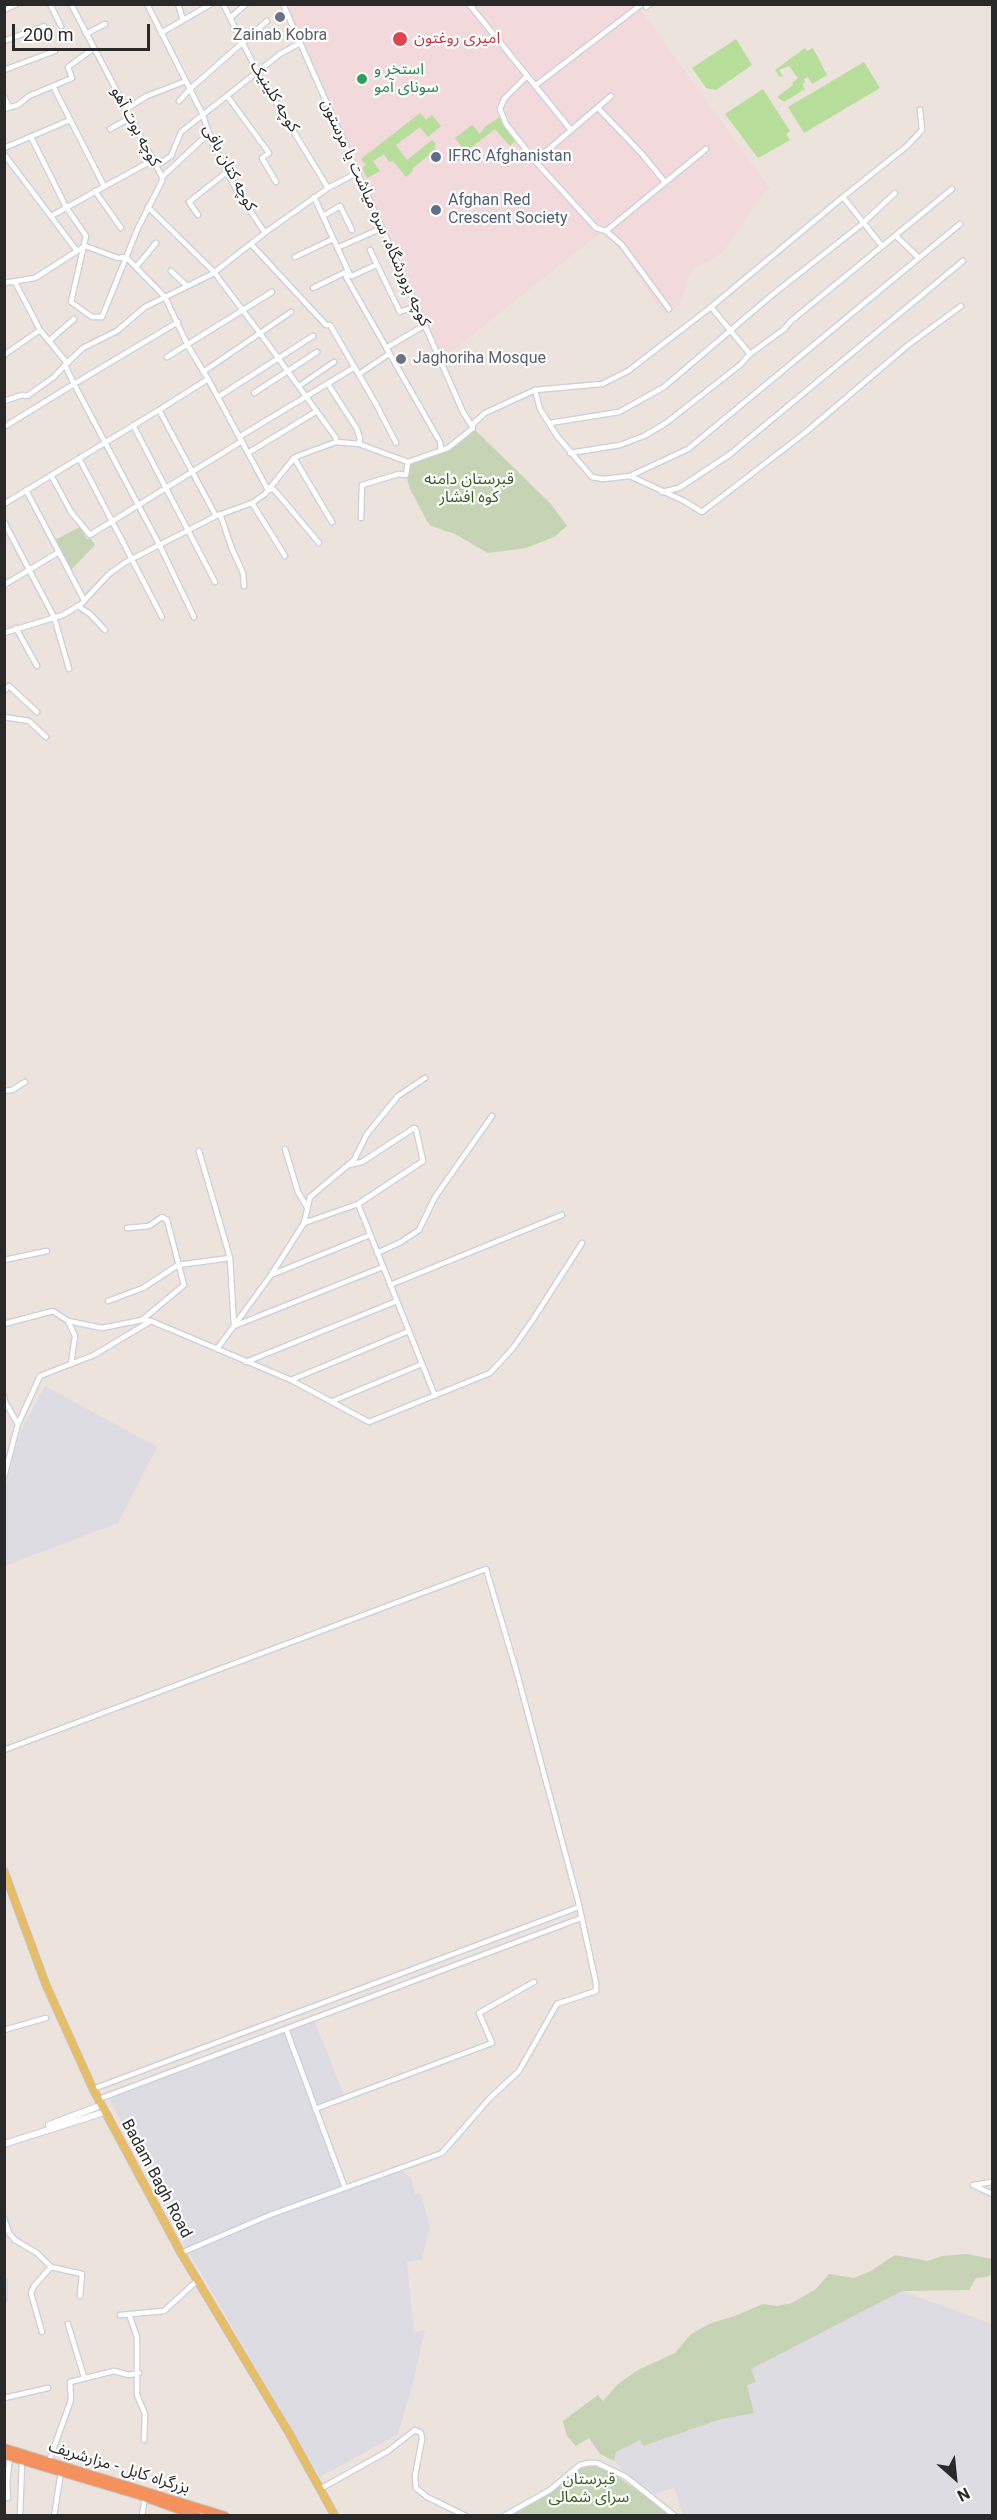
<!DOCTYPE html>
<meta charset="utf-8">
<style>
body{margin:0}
#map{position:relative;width:997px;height:2520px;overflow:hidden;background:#ebe3dc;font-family:Roboto,sans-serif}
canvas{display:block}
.frame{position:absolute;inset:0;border:6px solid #292929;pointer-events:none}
.north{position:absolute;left:925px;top:2448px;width:60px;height:60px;-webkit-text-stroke:4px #fff;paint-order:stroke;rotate:153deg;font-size:16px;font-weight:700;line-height:24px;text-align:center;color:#292929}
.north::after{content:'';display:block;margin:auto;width:21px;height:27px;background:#292929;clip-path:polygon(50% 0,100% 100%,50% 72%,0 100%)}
.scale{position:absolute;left:12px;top:24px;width:138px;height:27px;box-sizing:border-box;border:3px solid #292929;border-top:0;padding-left:8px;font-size:18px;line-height:21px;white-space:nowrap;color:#292929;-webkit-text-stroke:4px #fff;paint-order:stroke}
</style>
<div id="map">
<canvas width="997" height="2520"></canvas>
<div class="frame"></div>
<div class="north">N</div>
<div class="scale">200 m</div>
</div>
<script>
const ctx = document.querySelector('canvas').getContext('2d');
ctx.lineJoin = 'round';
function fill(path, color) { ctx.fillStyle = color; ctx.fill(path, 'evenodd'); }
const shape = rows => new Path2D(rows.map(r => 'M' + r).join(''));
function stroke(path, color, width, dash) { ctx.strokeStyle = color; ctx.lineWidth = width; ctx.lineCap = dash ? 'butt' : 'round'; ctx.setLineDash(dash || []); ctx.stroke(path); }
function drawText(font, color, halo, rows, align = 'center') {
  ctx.font = font + ' Roboto,"Noto Sans Arabic",sans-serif'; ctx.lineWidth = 4.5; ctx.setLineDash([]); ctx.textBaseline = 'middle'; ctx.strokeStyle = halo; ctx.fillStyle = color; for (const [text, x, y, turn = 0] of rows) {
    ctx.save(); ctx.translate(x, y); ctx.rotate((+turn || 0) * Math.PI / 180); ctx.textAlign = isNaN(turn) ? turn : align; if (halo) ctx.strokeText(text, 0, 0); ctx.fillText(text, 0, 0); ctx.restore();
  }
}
fill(shape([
 [45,1386,157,1447,118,1523,5,1566,5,1488,20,1433],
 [313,2018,345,2097,316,2109,344,2188,401,2169,411,2179,415,2194,421,2194,430,2227,422,2259,407,2262,414,2332,425,2330,413,2382,398,2434,320,2477,185,2246,106,2093],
 [902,2291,992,2324,992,2515,684,2515,674,2488,653,2495,622,2470,615,2461,616,2452,640,2440,643,2445,718,2420,754,2413,747,2385,750,2369]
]), '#dddce3');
fill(shape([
 [298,4,637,5,770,189,765,192,722,253,697,267,688,276,681,303,665,315,617,245,600,233,443,358,397,259,288,9]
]), '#f1d9dc');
fill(shape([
 [736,39,752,65,716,90,706,88,692,68],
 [805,48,807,51,813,48,827,75,812,84,808,77,804,79,805,82,802,84,805,89,784,102,777,97,793,85,792,83,798,78,789,66,779,70,783,77,779,76,775,70],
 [864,62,880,88,804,133,788,107],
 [763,89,790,131,786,134,790,140,758,158,725,114],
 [420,113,426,120,432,115,441,126,428,137,420,127,396,145,407,160,432,140,436,144,434,146,436,149,412,169,413,171,406,177,393,161,389,162,384,154,373,161,380,171,367,178,362,168,366,165,361,159],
 [503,115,518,138,510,146,495,129,459,157,460,159,454,164,448,157,461,146,455,138,472,125,480,134,486,126]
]), '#b8de9b');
fill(shape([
 [473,428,551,504,567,526,554,537,526,548,488,553,455,534,431,526,427,521,410,489,406,475,408,462,448,448],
 [80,527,87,539,90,538,95,545,71,570,55,540],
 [967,2254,992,2259,992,2274,986,2277,976,2278,969,2290,902,2291,751,2369,756,2382,747,2385,754,2413,718,2420,643,2446,640,2440,616,2452,614,2461,600,2454,589,2438,576,2446,567,2436,563,2421,598,2395,603,2401,618,2384,638,2370,675,2353,690,2335,711,2323,735,2316,763,2304,777,2306,792,2303,816,2289,829,2274,854,2278,871,2271,895,2255,928,2261,942,2256],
 [585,2460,598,2463,672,2515,513,2516,509,2512,555,2485]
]), '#c6d3b4');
const street = shape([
 [50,4,61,26],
 [147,4,202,113,212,142,237,191,263,230,266,232,328,188,357,173],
 [178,4,183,20],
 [223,4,258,73,328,188],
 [469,4,571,130],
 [646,7,650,4],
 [4,10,17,4],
 [230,18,246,4],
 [161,33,211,4],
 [86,34,105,24],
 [4,41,44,26],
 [4,70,55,51],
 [527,76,504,99,500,109,506,124,535,161,611,96],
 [536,85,642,4],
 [53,86,72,78,68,67,94,48],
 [4,97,9,107],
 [228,97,269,153,262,158,276,182],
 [179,101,190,89,267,21],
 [598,108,642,154,664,181],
 [4,109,18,105,29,96,53,86,104,186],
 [126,109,147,96,186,81],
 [110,129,130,118],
 [31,137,66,207,86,236,71,302,92,317,102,317,138,228,162,181,162,177,71,4],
 [4,148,70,120],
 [4,154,77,251],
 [535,161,596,228,606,231,622,245,669,309],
 [156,166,171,156,181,132,280,54,300,43],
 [162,177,208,134],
 [95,191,121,228],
 [314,197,350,275,346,277,440,442,441,450],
 [843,197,907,146,922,130,920,110],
 [148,207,214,272,268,344,336,438,336,442],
 [198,215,189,202,228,171],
 [51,216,153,160],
 [323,216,340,206,352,230],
 [606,231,706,149],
 [896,236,919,258],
 [251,244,326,325,330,325,376,404,396,443],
 [337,248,382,228],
 [370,250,400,312,416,306],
 [295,257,333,239],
 [136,267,156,243],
 [171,271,187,286],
 [350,275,352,276,376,265],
 [15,282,40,330,67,363],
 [4,283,35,278,85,246,118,258,126,257,165,297,188,346,208,379],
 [313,288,348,271],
 [711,307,750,354],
 [178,322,74,384,160,546,194,617],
 [49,341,74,319],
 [386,348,425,325],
 [4,355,40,330],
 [167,357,272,292],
 [203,372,291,312],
 [359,374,389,354],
 [328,384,357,429,360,439,359,444],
 [299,386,334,362],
 [535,390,540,409,557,436,592,477,603,479,630,476,684,501,702,512,806,432,907,346,961,306],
 [254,393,317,352],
 [218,397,313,336],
 [4,401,22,395,27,396,54,377,65,365],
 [550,423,619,412,664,387,772,295,862,224,895,193],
 [473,424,485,413,535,390,602,384,628,371,711,307,843,197,882,246],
 [133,425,215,582],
 [4,427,74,384,65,365,83,348,117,331,145,307,212,274,266,232],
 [239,437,355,367],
 [248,453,317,411],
 [570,453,620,445,644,436,666,423,740,365,750,354,783,330,791,321,952,189],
 [79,458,162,617],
 [294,458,332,522],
 [51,475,71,512,90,535,242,441],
 [630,476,688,449,960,224],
 [26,490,84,600],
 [662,492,679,488,729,455,963,261],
 [252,503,285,556],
 [4,504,159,410],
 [220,514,232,549,243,573,244,586],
 [216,516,159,410,208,379,268,490,273,489,277,493,319,543],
 [361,518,362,485,399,474,406,475,408,462],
 [4,522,54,617,69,669],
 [4,585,59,552],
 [78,606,90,614,105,630],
 [16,628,37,666],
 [4,633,63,615,81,604,109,574,126,562,216,516,252,503,265,494,294,458,298,456,336,442,359,444,408,462,448,448,473,428,463,412,283,4],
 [4,691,9,686,37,712],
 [4,717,29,721,46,737],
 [4,1091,12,1090,25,1082],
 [285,1149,298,1192,307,1207],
 [199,1151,230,1258,234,1326],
 [358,1204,435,1396],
 [304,1223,358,1204,423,1161,416,1129,414,1128,362,1162,349,1165],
 [127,1228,149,1226,162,1217,167,1220,184,1285,142,1320],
 [377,1253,401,1242,419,1230,435,1197,492,1116],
 [4,1260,47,1251],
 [271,1275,370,1235],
 [390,1285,562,1215],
 [108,1301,143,1288,178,1265,230,1258],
 [68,1321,75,1336,71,1364],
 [4,1324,53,1311,68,1321,102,1328,142,1320,151,1321,291,1380,369,1422,490,1373,513,1348,532,1321,582,1243],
 [234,1326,383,1267],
 [217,1349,271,1275,304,1223,310,1197,354,1160,367,1134,398,1096,425,1078],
 [246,1362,397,1301],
 [291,1380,409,1331],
 [4,1396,5,1402,18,1424],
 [333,1401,422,1364],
 [4,1477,18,1424,40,1376,94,1355,151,1321],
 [4,1750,486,1569,517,1673,578,1901,596,1983,596,1991,557,2004,519,2071,490,2098,442,2153,270,2215,181,2253],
 [286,2029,345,2188],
 [4,2030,46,2018],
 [93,2089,579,1907],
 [99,2099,581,1918],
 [315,2109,492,2043,479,2013,534,1982],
 [973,2185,992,2194],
 [974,2185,992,2182],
 [4,2218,9,2233,15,2240,37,2253,51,2267,82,2274,80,2296],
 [4,2281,4,2299],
 [129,2314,137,2337,137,2395,145,2414,144,2440],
 [120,2315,164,2311,198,2280],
 [68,2324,84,2377],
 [42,2332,31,2293,34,2286,51,2267],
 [4,2398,48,2388],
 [49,2461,71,2400,70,2382,114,2371,129,2375,139,2373],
 [320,2489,388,2451,415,2430,421,2433,422,2439,415,2476,416,2488,427,2497,466,2516],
 [8,2498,7,2482,10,2457],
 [20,2516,22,2461],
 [54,2516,61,2472],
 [142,2516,145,2497],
 [504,2516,550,2490,580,2465,589,2463,597,2463,626,2477,675,2516]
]);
const secondary = shape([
 [49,2125,102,2105],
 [4,2144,105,2112]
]);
const primary = shape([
 [4,1871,46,1985,93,2089,181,2253,289,2433,335,2516]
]);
const highway = shape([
 [4,2448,225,2516],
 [4,2455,139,2495,197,2516]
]);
stroke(street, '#cacfda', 7);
stroke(secondary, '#cacfda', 8);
stroke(primary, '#c3c3c3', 9);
stroke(highway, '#c3c3c3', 10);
stroke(street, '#fff', 4.5);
stroke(secondary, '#fff', 6);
stroke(primary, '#e8bd63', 7);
stroke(highway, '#f4915d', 8);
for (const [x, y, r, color] of [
 [280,17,6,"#6b7280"],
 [400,39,8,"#e0444e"],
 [362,79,6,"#2e9e5b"],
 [436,157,6,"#5c6f8a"],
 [436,210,6,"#5c6f8a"],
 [401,359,6,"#6b7280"]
]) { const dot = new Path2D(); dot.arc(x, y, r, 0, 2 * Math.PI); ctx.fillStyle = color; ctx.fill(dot); stroke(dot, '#fff', 2); }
drawText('16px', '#5b616d', '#fff', [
 ["Zainab Kobra",280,36],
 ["Jaghoriha Mosque",413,359,"left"]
]);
drawText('16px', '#be3a42', '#fff', [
 ["امیری روغتون",414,39]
], 'left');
drawText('16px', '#27864d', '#fff', [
 ["استخر و",374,70],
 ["سونای آمو",374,88]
], 'left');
drawText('16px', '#292929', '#fff', [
 ["کوچه کلینیک",274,97,59],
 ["کوچه بوت آهو",135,127,62],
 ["کوچه کتان بافی",229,168,62],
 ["کوچه پرورشگاه، سره میاشت یا مرستون",375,213,66],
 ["Badam Bagh Road",156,2179,62],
 ["بزرگراه کابل - مزارشریف",119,2468,17]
]);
drawText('16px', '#4e5e75', '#fff', [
 ["IFRC Afghanistan",448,157],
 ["Afghan Red",448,201],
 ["Crescent Society",448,219]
], 'left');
drawText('16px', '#32611e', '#fff', [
 ["قبرستان دامنه",469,480],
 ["کوه افشار",469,498],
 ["قبرستان",589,2480],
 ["سرای شمالی",589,2498]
]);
</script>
